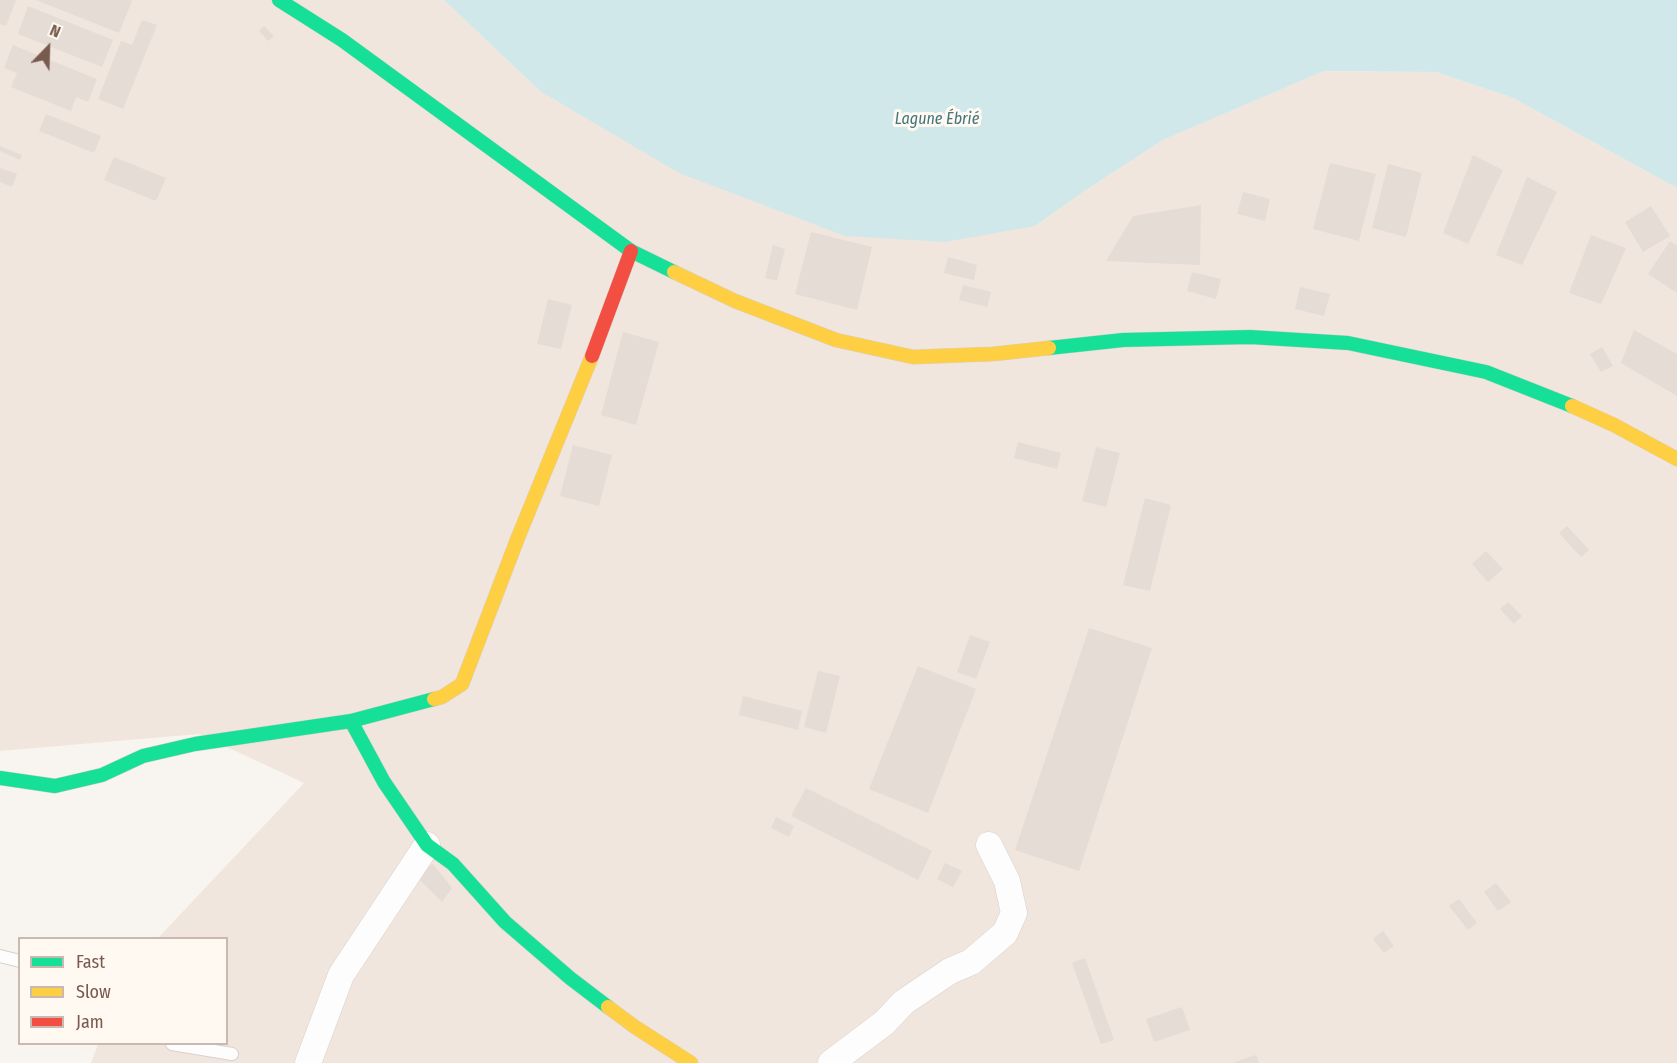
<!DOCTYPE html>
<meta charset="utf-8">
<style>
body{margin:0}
#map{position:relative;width:1677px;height:1063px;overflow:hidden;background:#f8f4ef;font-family:"Fira Sans Condensed",sans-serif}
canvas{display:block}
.legend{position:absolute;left:18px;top:937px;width:210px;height:108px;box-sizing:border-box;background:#fff9f2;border:2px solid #c9b9b0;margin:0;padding:8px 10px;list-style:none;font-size:18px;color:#785a4e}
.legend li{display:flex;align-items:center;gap:12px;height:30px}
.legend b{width:30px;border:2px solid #c9b9b0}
.north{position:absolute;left:18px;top:18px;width:60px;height:60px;-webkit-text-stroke:4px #fff9f2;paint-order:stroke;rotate:23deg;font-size:16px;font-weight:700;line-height:24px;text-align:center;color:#785a4e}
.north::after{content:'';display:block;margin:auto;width:21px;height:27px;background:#785a4e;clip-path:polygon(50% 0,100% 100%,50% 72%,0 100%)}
</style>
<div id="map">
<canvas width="1677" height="1063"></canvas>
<ul class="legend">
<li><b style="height:8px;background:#16e098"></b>Fast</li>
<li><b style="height:8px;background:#ffcf43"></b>Slow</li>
<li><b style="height:8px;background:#f24e42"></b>Jam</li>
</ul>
<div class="north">N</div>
</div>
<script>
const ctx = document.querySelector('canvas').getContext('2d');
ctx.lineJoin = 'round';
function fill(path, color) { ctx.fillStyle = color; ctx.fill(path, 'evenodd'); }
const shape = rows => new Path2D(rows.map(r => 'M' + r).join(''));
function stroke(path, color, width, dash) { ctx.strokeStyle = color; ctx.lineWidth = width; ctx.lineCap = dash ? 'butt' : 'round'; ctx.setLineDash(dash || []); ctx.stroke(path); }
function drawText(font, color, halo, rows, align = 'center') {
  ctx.font = font + ' "Fira Sans Condensed",sans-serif'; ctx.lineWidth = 6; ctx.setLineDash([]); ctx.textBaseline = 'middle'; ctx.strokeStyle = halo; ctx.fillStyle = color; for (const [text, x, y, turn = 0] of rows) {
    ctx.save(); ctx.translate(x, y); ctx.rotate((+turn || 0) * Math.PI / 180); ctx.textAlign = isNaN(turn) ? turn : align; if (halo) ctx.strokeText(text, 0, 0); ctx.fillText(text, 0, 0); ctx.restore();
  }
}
fill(shape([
 [0,0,444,0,540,91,1035,226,1086,190,1163,140,1324,71,1436,72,1513,98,1677,188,1677,1063,91,1063,98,1044,226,1044,226,938,158,938,304,783,199,734,0,751]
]), '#f1e6dd');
fill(shape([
 [444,0,1677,0,1677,188,1513,98,1436,72,1324,71,1163,140,1086,190,1035,226,945,242,845,236,679,173,540,91]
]), '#d0e8e9');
fill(shape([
 [0,0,16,0,6,26,0,24],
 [36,0,129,0,132,1,119,33],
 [28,6,113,40,102,67,18,34],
 [142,20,157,25,123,109,98,99,121,41,132,45],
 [264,26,274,36,268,41,259,31],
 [13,45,97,79,88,102,76,97,71,111,11,87,17,73,4,68],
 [46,114,101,136,94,153,39,131],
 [0,146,22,155,20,160,0,151],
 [1473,155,1503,170,1468,244,1443,233],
 [114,157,166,178,156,201,104,180],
 [1330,163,1376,174,1359,241,1313,229],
 [1388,164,1422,173,1406,237,1372,228],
 [0,168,17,174,12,187,0,182],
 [1527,177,1557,192,1522,265,1496,255],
 [1243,192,1270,199,1265,221,1237,214],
 [1201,205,1200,265,1106,261,1133,216],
 [1651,206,1670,236,1643,252,1625,222],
 [811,232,872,247,857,310,795,294],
 [1591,235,1626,248,1601,304,1569,293],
 [1670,241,1677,246,1677,293,1648,274],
 [773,245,785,249,777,281,765,278],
 [948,257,977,265,974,280,944,273],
 [1192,272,1221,279,1216,299,1187,291],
 [963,285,991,292,987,307,959,300],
 [1300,287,1330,294,1324,316,1295,309],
 [548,299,572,305,561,349,537,344],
 [1634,330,1677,354,1677,396,1621,363],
 [623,332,659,342,636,425,601,415],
 [1602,347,1613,366,1601,372,1590,354],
 [1018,442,1061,453,1057,469,1014,458],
 [573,445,612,455,599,506,560,496],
 [1096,447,1120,453,1106,507,1082,501],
 [1145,498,1171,505,1150,591,1123,585],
 [1567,526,1589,550,1581,557,1559,533],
 [1486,551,1503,569,1488,582,1472,564],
 [1508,602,1522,616,1514,624,1500,609],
 [1089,628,1152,648,1079,871,1015,850],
 [970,635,990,642,976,679,957,672],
 [918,666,976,689,928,813,869,789],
 [818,671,840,676,826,733,804,727],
 [743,696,802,711,798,730,739,715],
 [806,788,932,851,918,880,791,816],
 [776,817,794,826,789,837,771,828],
 [945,863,962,871,953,887,937,879],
 [433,864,452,888,442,902,416,876],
 [1496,883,1511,902,1498,911,1484,892],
 [1459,899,1477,923,1468,930,1449,906],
 [1383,931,1394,946,1384,953,1373,939],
 [1085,958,1114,1040,1101,1044,1072,963],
 [1182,1007,1190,1030,1154,1042,1146,1019],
 [1256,1055,1259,1063,1232,1063]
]), '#e5dcd6');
const lane = shape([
 [0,956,20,961],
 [172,1044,232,1054]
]);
const street = shape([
 [308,1063,341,975,427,845],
 [831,1063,884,1023,904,1002,950,971,971,962,1005,933,1014,913,1007,881,989,845]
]);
const fast = shape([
 [279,0,342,40,631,251,674,272],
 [1049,348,1123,340,1250,337,1348,343,1486,372,1572,406],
 [351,721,384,782,427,845,453,864,505,922,570,978,608,1007],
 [0,778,55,786,102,775,143,756,195,744,351,721,434,699]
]);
const slow = shape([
 [674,272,735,301,836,340,913,357,993,354,1049,348],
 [1572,406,1614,425,1677,459],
 [434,699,442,697,462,684,517,540,592,356],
 [608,1007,635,1027,691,1063]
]);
const jam = shape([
 [592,356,631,251]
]);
stroke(lane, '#d8d1cd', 14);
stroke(street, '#d8d1cd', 27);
stroke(fast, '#d8d0cb', 15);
stroke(slow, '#d8d0cb', 15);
stroke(jam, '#d8d0cb', 15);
stroke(lane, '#fefdfd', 12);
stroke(street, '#fefdfd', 26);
stroke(fast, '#16e098', 14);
stroke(slow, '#ffcf43', 14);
stroke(jam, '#f24e42', 14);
drawText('italic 16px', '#41767c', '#fff9f2', [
 ["Lagune Ébrié",937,120]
]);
</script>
